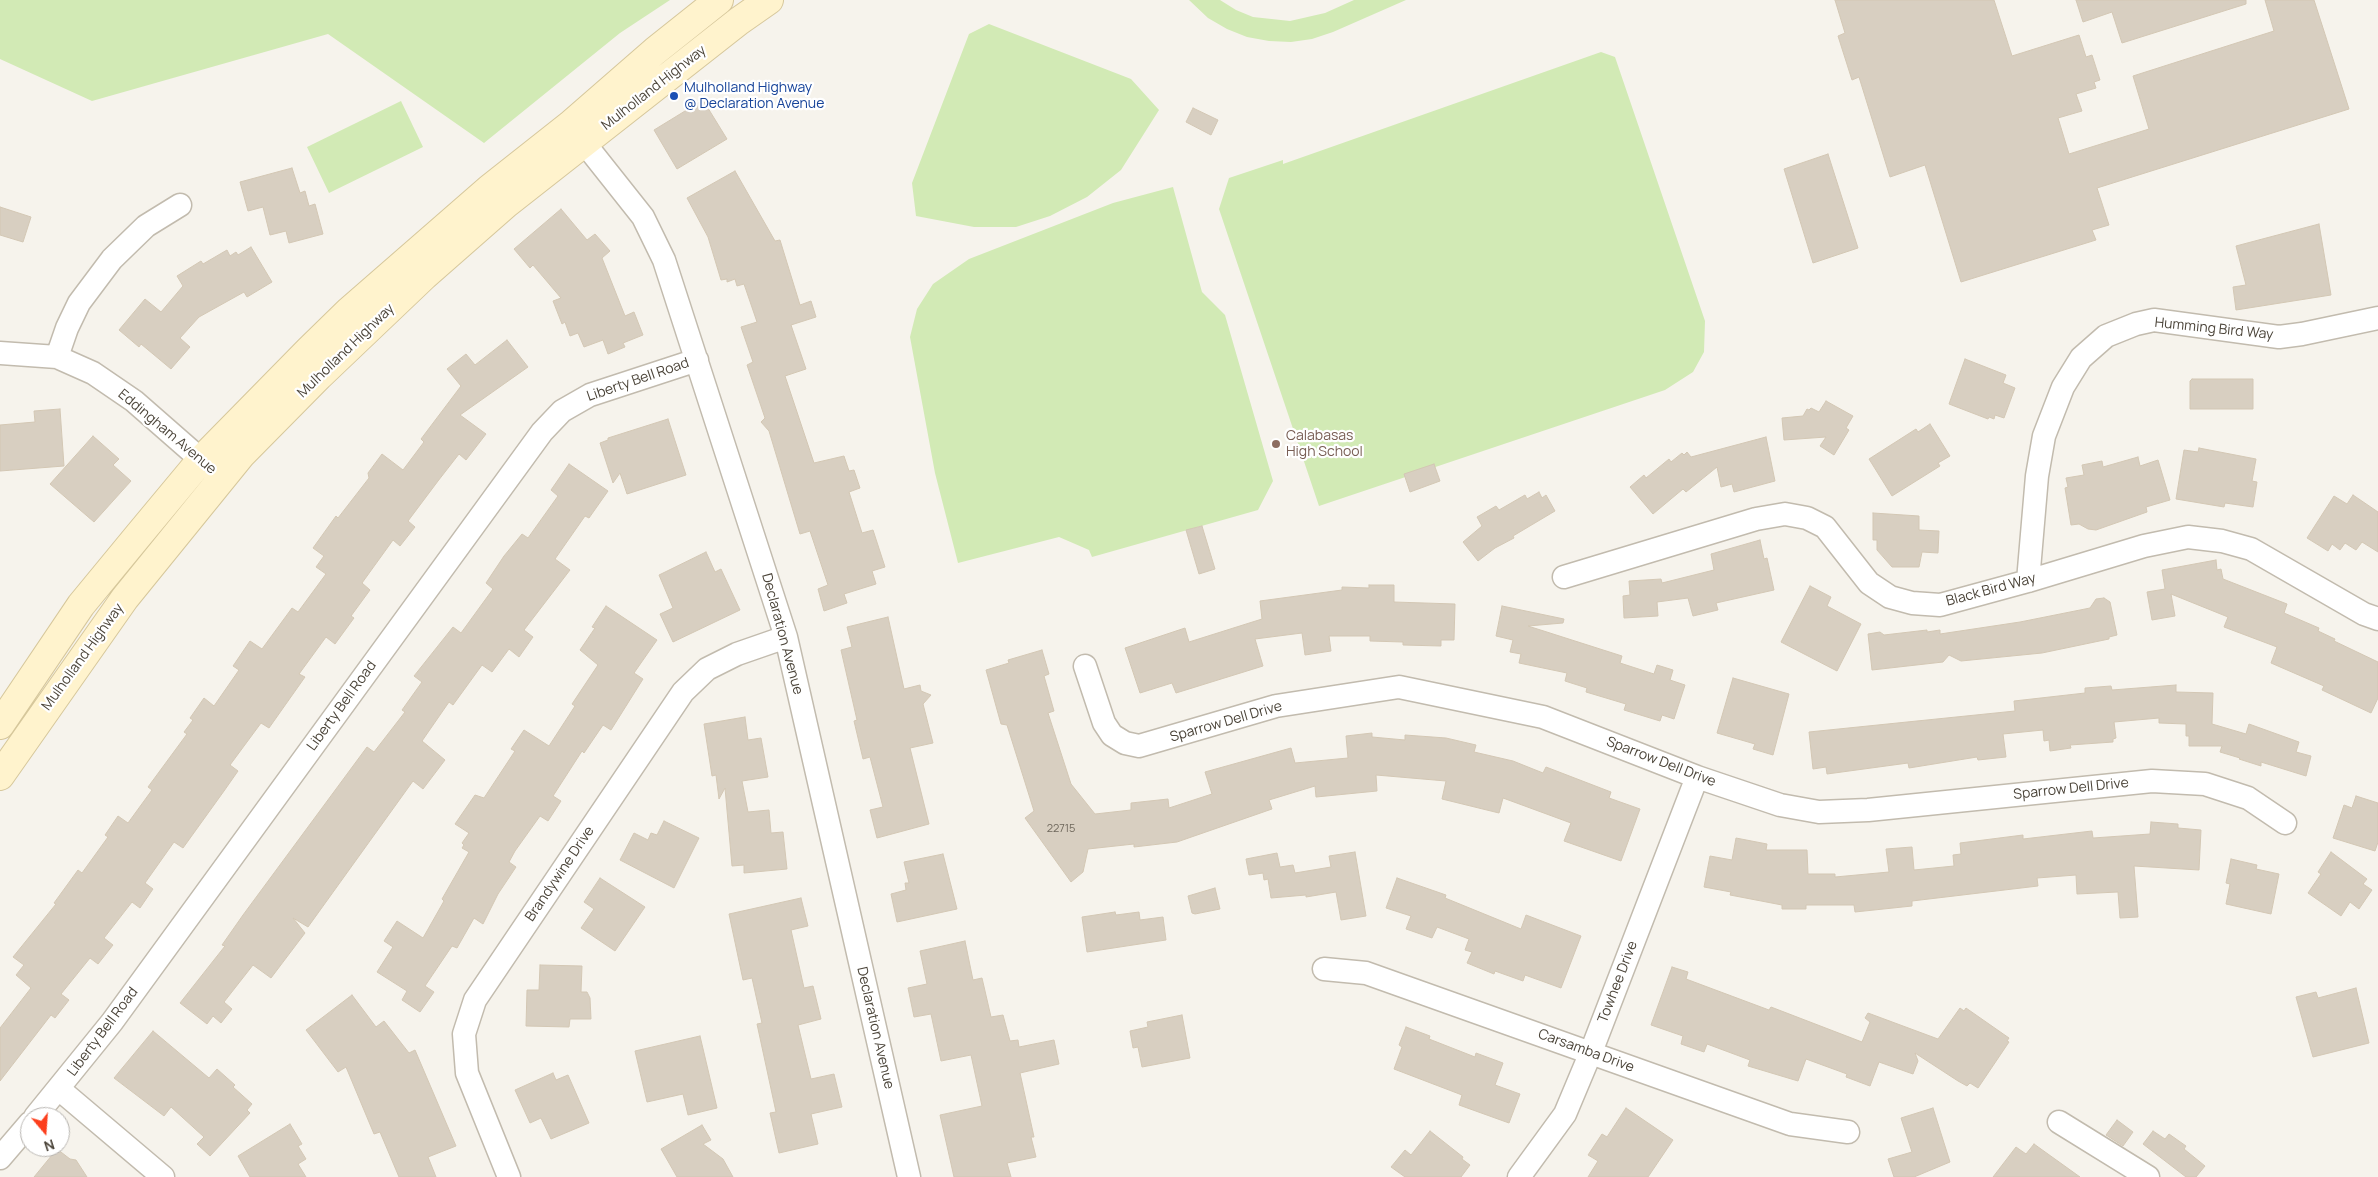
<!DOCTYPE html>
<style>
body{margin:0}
#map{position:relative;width:2378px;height:1177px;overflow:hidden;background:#f6f3ec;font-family:Manrope,sans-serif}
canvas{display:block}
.north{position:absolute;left:20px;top:1107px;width:50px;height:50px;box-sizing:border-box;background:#fff;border:1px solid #b7b4b0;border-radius:50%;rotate:162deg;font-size:14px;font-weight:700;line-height:20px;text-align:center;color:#4b4439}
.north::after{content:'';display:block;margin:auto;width:18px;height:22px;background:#fc3f1d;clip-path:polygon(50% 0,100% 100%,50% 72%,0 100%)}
</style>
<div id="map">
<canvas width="2378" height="1177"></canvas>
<div class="north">N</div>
</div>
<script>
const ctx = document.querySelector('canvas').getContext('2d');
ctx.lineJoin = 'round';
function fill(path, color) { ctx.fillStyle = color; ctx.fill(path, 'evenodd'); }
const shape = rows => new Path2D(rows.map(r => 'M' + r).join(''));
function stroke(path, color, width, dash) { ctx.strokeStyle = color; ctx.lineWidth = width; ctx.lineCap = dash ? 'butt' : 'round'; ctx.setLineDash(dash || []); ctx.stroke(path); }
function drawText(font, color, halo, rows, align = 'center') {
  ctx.font = font + ' Manrope,sans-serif'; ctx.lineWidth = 4.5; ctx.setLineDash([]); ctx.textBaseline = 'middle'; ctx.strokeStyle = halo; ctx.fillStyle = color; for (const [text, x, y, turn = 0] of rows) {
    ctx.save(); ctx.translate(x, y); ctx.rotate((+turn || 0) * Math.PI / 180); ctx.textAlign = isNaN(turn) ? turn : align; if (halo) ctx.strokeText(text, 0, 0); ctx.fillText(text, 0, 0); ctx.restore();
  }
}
fill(shape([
 [0,0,670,0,620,33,484,143,328,34,92,101,0,59],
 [1189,0,1220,0,1236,10,1253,17,1290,21,1325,13,1354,0,1406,0,1333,32,1312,39,1291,42,1269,41,1247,37,1227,29,1208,18],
 [989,24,1131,79,1159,110,1121,170,1087,197,1050,216,1016,227,974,227,916,216,912,183,969,34],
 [1601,52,1615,57,1705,321,1704,352,1693,372,1665,390,1319,506,1219,209,1229,178,1283,160,1283,164],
 [401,101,423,147,329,193,307,147],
 [1173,187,1202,292,1225,315,1273,481,1258,510,1092,557,1089,550,1059,537,958,563,935,473,910,337,917,309,933,284,969,259,1113,203]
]), '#d2eab5');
const building = shape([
 [1835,0,1994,0,2012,56,2079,35,2086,57,2092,55,2100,80,2094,82,2096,88,2076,94,2082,111,2058,118,2069,154,2149,129,2133,76,2274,31,2265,0,2314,0,2349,109,2097,188,2109,225,2092,230,2096,240,1961,282,1925,165,1890,177,1859,77,1852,80,1838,36,1845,33,1835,0],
 [2076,0,2246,0,2246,4,2122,43,2112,12,2083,22,2076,0],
 [703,100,727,139,677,169,654,130,703,100],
 [1193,108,1218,120,1211,135,1186,122,1193,108],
 [1828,154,1858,248,1813,263,1784,169,1828,154],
 [292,168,300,193,305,191,309,206,315,204,323,234,289,243,286,231,270,235,263,207,248,211,240,182,292,168],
 [735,171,775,241,780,240,800,305,811,301,816,317,791,325,806,369,785,376,814,463,844,456,849,471,854,470,860,488,849,492,862,533,873,530,885,567,872,571,876,584,844,594,847,603,824,611,818,589,828,585,810,531,800,534,769,431,761,422,765,418,747,365,753,362,741,327,757,322,744,284,737,286,735,279,727,282,727,279,721,280,708,237,687,198,735,171],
 [0,207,31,217,23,242,0,235,0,207],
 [561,209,587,240,595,234,610,251,602,258,625,316,634,312,643,335,623,343,625,347,608,354,603,340,584,347,578,333,570,336,565,322,562,324,553,301,561,298,533,265,530,268,514,249,561,209],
 [2319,224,2331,295,2236,310,2233,287,2246,285,2236,246,2319,224],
 [251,247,272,282,247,297,244,292,199,317,180,338,190,347,171,369,141,344,139,347,119,330,145,299,161,312,183,286,177,276,201,261,203,264,227,250,230,256,236,252,238,255,251,247],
 [507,340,528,367,460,415,486,434,466,460,459,454,438,481,408,521,415,527,400,546,393,540,362,583,370,590,351,616,354,618,335,644,326,637,299,674,305,677,269,728,261,723,230,765,238,771,224,791,183,848,174,842,145,883,153,889,140,908,132,902,104,938,113,945,98,964,90,958,61,994,69,1000,55,1018,51,1015,0,1081,0,1028,31,988,16,975,24,965,13,957,56,904,54,903,78,870,82,873,108,837,105,835,118,816,128,823,152,790,148,787,187,734,184,732,193,720,190,718,204,698,214,706,239,670,233,666,250,641,262,649,292,608,298,612,326,574,316,567,324,556,313,548,336,516,338,518,369,478,368,473,382,454,403,470,424,442,421,439,461,386,447,369,466,354,475,365,507,340],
 [1965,359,2006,375,2003,383,2015,388,2004,418,1995,415,1994,419,1989,417,1988,419,1949,404,1965,359],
 [2192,379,2253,379,2253,409,2190,409,2190,381,2192,379],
 [1826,401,1853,416,1846,428,1849,430,1834,455,1820,446,1826,437,1784,440,1782,418,1803,416,1807,409,1809,410,1811,408,1819,412,1826,401],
 [60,409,64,466,0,471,0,425,35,422,34,411,60,409],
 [668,419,686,475,627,494,620,473,613,483,600,443,608,440,608,438,668,419],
 [1930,424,1950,456,1938,463,1940,466,1892,496,1869,459,1916,429,1918,432,1930,424],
 [93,436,119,459,113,465,131,481,94,522,50,484,93,436],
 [1766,437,1775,481,1734,492,1732,484,1721,487,1717,467,1686,492,1683,489,1653,514,1630,487,1644,475,1646,478,1669,459,1671,462,1682,453,1684,455,1687,452,1691,457,1766,437],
 [2199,448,2256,459,2252,481,2257,482,2253,507,2225,503,2224,507,2176,499,2184,450,2198,452,2199,448],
 [2138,457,2140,466,2158,460,2170,500,2146,507,2147,512,2096,530,2088,529,2079,524,2071,525,2065,488,2068,487,2066,478,2084,475,2082,465,2102,461,2103,467,2138,457],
 [569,464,608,491,589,518,585,516,555,559,570,570,524,630,533,637,519,657,509,649,492,672,482,665,453,705,449,702,422,741,445,760,423,789,413,781,308,927,293,918,305,933,271,978,253,965,224,1002,232,1009,221,1023,213,1016,207,1024,180,1003,225,946,222,945,243,915,367,747,374,752,405,712,402,710,422,682,414,676,453,627,461,633,493,589,486,583,504,556,522,534,528,538,558,496,551,490,569,464],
 [1434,464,1440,481,1410,492,1404,474,1434,464],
 [1539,492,1542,498,1546,495,1555,511,1513,536,1514,538,1495,548,1478,561,1463,542,1482,526,1477,517,1496,506,1499,510,1525,495,1527,499,1539,492],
 [2353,495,2378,512,2378,552,2362,542,2356,550,2345,543,2340,550,2332,544,2328,551,2307,538,2334,496,2347,504,2353,495],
 [1873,513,1919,516,1919,530,1939,531,1938,553,1922,552,1919,567,1892,567,1877,550,1877,540,1873,540,1873,513],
 [1202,526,1215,569,1199,574,1186,530,1202,526],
 [1760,540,1764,559,1767,558,1774,590,1716,603,1718,610,1693,616,1688,598,1657,602,1658,616,1624,618,1623,596,1630,595,1629,581,1661,579,1662,583,1714,570,1711,554,1760,540],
 [706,552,715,572,721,569,740,610,673,642,660,614,673,608,659,575,706,552],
 [2216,560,2217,570,2221,569,2223,579,2287,604,2284,613,2319,628,2318,631,2335,639,2334,641,2378,662,2378,698,2371,713,2322,690,2324,686,2271,663,2277,647,2224,627,2228,617,2171,594,2175,616,2152,620,2147,592,2165,589,2162,570,2216,560],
 [1369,585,1394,585,1394,602,1455,604,1454,640,1441,640,1441,646,1403,645,1403,642,1370,641,1370,636,1329,636,1331,651,1305,655,1302,633,1255,639,1263,666,1176,693,1172,683,1140,693,1125,648,1185,628,1189,642,1262,619,1260,601,1342,590,1342,587,1369,588,1369,585],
 [1810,586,1831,597,1827,606,1861,624,1837,671,1781,642,1810,586],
 [2104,598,2110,602,2117,635,2109,637,2109,639,2042,653,1961,661,1949,655,1943,662,1872,670,1868,634,1880,632,1884,635,1927,630,1927,632,1940,630,1940,634,2020,622,2090,608,2096,599,2104,598],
 [606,606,657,640,634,673,643,679,611,730,603,725,584,753,582,751,553,796,561,801,548,821,540,816,515,851,509,862,516,867,498,894,483,924,474,918,457,948,452,946,425,986,434,992,420,1012,402,1000,407,991,377,972,393,947,384,941,397,921,423,938,444,901,442,899,469,852,462,848,464,845,462,843,469,833,455,824,475,795,484,798,515,751,511,749,524,730,549,746,575,706,572,704,598,665,580,650,595,628,592,627,606,606],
 [1502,606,1564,619,1563,623,1528,626,1622,656,1620,663,1654,674,1657,665,1673,670,1670,680,1685,685,1674,719,1662,715,1660,721,1624,710,1626,704,1586,692,1587,688,1565,681,1567,673,1519,663,1521,654,1510,652,1513,640,1496,636,1502,606],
 [888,617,904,689,920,685,921,691,931,695,923,704,933,743,910,748,929,824,877,838,870,810,883,807,870,757,863,759,854,721,857,720,841,650,852,647,847,627,888,617],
 [1042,650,1049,674,1044,676,1054,711,1048,713,1071,784,1095,814,1131,810,1131,803,1168,799,1169,808,1212,794,1205,772,1291,748,1295,763,1348,758,1346,736,1372,733,1372,737,1405,740,1405,735,1446,738,1476,745,1474,752,1513,761,1543,773,1546,767,1611,792,1609,798,1640,809,1621,861,1564,841,1571,823,1503,798,1499,813,1442,799,1446,781,1376,775,1377,791,1316,797,1315,786,1269,800,1272,809,1177,842,1134,847,1134,844,1088,849,1083,872,1071,882,1025,818,1034,811,1007,725,1001,724,986,670,1009,663,1008,660,1042,650],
 [1733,678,1789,694,1773,755,1753,749,1755,744,1717,733,1733,678],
 [2176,685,2176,692,2213,693,2212,724,2246,734,2249,724,2299,742,2296,752,2311,756,2306,776,2261,762,2261,766,2239,759,2240,758,2220,752,2222,746,2189,746,2189,736,2186,736,2186,724,2159,723,2159,718,2114,722,2116,738,2113,739,2113,742,2070,745,2071,748,2050,751,2049,740,2044,741,2043,730,2003,734,2006,757,1978,760,1977,757,1909,768,1908,763,1827,774,1826,767,1813,769,1809,732,2015,711,2014,701,2085,693,2085,688,2111,686,2112,690,2176,685],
 [745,717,748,740,761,738,768,777,742,781,748,812,769,810,771,833,783,832,787,869,744,873,744,865,732,866,725,788,719,799,716,775,712,776,704,724,745,717],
 [2356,796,2378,803,2378,842,2375,851,2333,838,2344,805,2352,808,2356,796],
 [664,821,699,838,674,888,620,860,634,833,648,840,651,833,657,835,664,821],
 [2151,822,2178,824,2178,828,2201,830,2199,870,2134,866,2138,917,2120,918,2118,892,2077,894,2076,875,2037,878,2038,886,1912,901,1912,906,1855,912,1854,905,1806,905,1806,909,1782,909,1782,905,1730,895,1731,892,1704,887,1710,856,1732,860,1736,838,1767,844,1766,850,1807,850,1808,874,1835,874,1835,877,1889,872,1886,849,1912,847,1914,870,1954,866,1953,855,1961,854,1960,843,2023,835,2023,839,2092,831,2093,838,2150,834,2151,822],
 [1355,852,1366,916,1341,920,1336,892,1306,897,1306,895,1271,898,1268,879,1264,880,1263,873,1249,875,1246,859,1277,853,1280,867,1293,865,1295,873,1331,867,1329,856,1355,852],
 [2331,852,2367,879,2363,884,2372,890,2359,909,2350,902,2341,916,2308,893,2321,874,2318,872,2331,852],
 [943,854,957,909,897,922,891,894,906,890,905,883,909,883,904,862,943,854],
 [2231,859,2257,865,2256,869,2279,874,2271,914,2226,904,2230,884,2226,883,2231,859],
 [600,878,645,907,615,951,581,928,594,909,584,902,600,878],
 [1397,878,1446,895,1445,898,1521,929,1526,915,1581,936,1561,988,1525,975,1523,981,1495,971,1494,974,1467,963,1472,952,1465,950,1469,939,1437,927,1432,938,1406,929,1411,916,1386,908,1397,878],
 [1215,888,1220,909,1195,914,1192,913,1188,896,1215,888],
 [801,898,808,926,791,930,804,988,813,986,821,1019,798,1025,811,1079,834,1074,842,1107,811,1114,818,1144,779,1153,770,1113,776,1112,757,1024,762,1023,752,978,743,980,729,914,801,898],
 [1115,912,1116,915,1139,912,1140,920,1163,917,1166,940,1087,952,1082,917,1115,912],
 [965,941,973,980,982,978,991,1017,1003,1015,1010,1041,1018,1040,1019,1047,1054,1040,1059,1064,1020,1073,1034,1137,1031,1137,1036,1157,1007,1163,1011,1177,954,1177,940,1115,982,1106,971,1055,941,1061,931,1014,914,1017,908,988,927,984,920,951,965,941],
 [540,965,582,966,581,992,587,992,590,998,591,1019,570,1019,569,1027,526,1026,527,990,539,990,540,965],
 [1672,967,1688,972,1686,979,1769,1010,1771,1007,1862,1042,1870,1022,1865,1018,1868,1013,1938,1039,1960,1008,1964,1011,1966,1008,2009,1038,2007,1041,2009,1042,1978,1088,1970,1083,1967,1086,1958,1081,1915,1053,1918,1061,1913,1074,1879,1062,1870,1086,1846,1077,1847,1074,1806,1059,1798,1081,1748,1066,1750,1060,1707,1044,1704,1052,1681,1044,1683,1036,1651,1025,1672,967],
 [2356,988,2369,1043,2313,1057,2296,997,2316,992,2318,998,2356,988],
 [352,995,376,1027,384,1021,409,1053,415,1050,456,1146,428,1157,436,1177,399,1177,380,1132,374,1134,346,1067,338,1072,306,1030,352,995],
 [1182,1015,1190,1058,1142,1067,1138,1047,1133,1048,1130,1031,1148,1027,1147,1022,1182,1015],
 [1406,1027,1430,1036,1429,1039,1475,1057,1476,1053,1503,1063,1495,1085,1520,1094,1509,1123,1459,1105,1462,1095,1394,1069,1402,1047,1399,1045,1406,1027],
 [153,1031,209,1078,217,1069,235,1085,233,1087,252,1104,247,1110,250,1113,210,1156,197,1144,204,1137,171,1107,164,1116,114,1078,153,1031],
 [700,1036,717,1108,688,1115,683,1094,647,1102,635,1051,700,1036],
 [553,1073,556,1080,568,1075,589,1123,551,1139,541,1118,530,1123,515,1090,553,1073],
 [1626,1108,1673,1140,1648,1177,1588,1177,1598,1161,1588,1155,1602,1134,1607,1137,1626,1108],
 [1933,1108,1950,1162,1914,1177,1894,1177,1888,1159,1912,1152,1901,1118,1933,1108],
 [2117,1120,2133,1132,2123,1146,2106,1135,2117,1120],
 [290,1124,302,1144,298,1146,306,1159,298,1164,306,1177,250,1177,238,1156,290,1124],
 [702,1125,711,1140,703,1144,723,1159,733,1177,677,1177,661,1149,702,1125],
 [1430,1131,1463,1157,1462,1159,1470,1165,1461,1177,1405,1177,1391,1167,1405,1150,1411,1155,1430,1131],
 [2153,1131,2165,1139,2169,1134,2186,1146,2184,1149,2205,1166,2196,1177,2186,1177,2143,1144,2153,1131],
 [2034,1144,2080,1177,1993,1177,2016,1147,2026,1154,2034,1144],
 [57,1149,70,1159,76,1160,87,1177,34,1177,57,1149]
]);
fill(building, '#d8cfc1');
stroke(building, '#d3c7b4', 1);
const minor = shape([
 [574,130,643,217,664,260,786,637,909,1177],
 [0,353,57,357,93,373,134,401,214,471],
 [57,357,67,328,79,303,112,259,146,226,180,205],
 [1564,577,1756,519,1785,514,1807,518,1825,527,1869,583,1890,597,1912,603,1940,605,2028,581,2144,546,2188,537,2222,541,2251,549,2364,614,2378,619],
 [2028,581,2037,476,2044,436,2063,387,2081,358,2106,336,2136,324,2154,320,2279,337,2302,334,2378,318],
 [1085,666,1104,723,1112,735,1125,743,1139,746,1276,706,1399,687,1543,717,1697,777,1780,805,1819,812,1868,810,2152,781,2205,784,2248,798,2285,823],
 [1324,969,1366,973,1790,1124,1848,1132],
 [59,1089,163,1177],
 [35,1117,112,1022,542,432,562,411,590,395,697,360],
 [2059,1122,2148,1177],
 [0,1158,30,1123],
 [509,1177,467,1073,464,1034,475,1000,683,692,707,669,737,654,786,637],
 [1519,1177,1565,1114,1591,1052,1697,777]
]);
const secondary = shape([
 [0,725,81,605,137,537,201,460,309,350,349,311,489,189,570,125,655,51,719,0],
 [0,776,125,598,241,455,319,376,424,276,506,204,739,21,769,0]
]);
stroke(minor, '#c2bbae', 25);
stroke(secondary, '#d6c79b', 30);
stroke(minor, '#fff', 22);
stroke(secondary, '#fff3cd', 28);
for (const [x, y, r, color] of [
 [674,96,5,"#1a4fb4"],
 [1276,444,5,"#8d6e63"]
]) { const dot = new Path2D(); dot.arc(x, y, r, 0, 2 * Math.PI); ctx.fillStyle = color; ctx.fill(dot); stroke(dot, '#fff', 2); }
drawText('11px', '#6e675b', null, [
 ["22715",1061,829]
]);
drawText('14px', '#4b4439', '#fff', [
 ["Mulholland Highway",654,88,-38],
 ["Humming Bird Way",2214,329,6],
 ["Mulholland Highway",346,351,-44],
 ["Liberty Bell Road",638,380,-19],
 ["Eddingham Avenue",167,432,40],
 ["Black Bird Way",1991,590,-15],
 ["Declaration Avenue",782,634,75],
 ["Mulholland Highway",83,657,-54],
 ["Liberty Bell Road",342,706,-54],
 ["Sparrow Dell Drive",1226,722,-16],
 ["Sparrow Dell Drive",1661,762,21],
 ["Sparrow Dell Drive",2071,789,-6],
 ["Brandywine Drive",560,874,-56],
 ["Towhee Drive",1618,982,-69],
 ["Declaration Avenue",875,1028,77],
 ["Liberty Bell Road",103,1032,-53],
 ["Carsamba Drive",1586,1051,20]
]);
drawText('14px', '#164399', '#fff', [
 ["Mulholland Highway",684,88],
 ["@ Declaration Avenue",684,104]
], 'left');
drawText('14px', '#785e54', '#fff', [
 ["Calabasas",1286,436],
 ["High School",1286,452]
], 'left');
</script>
